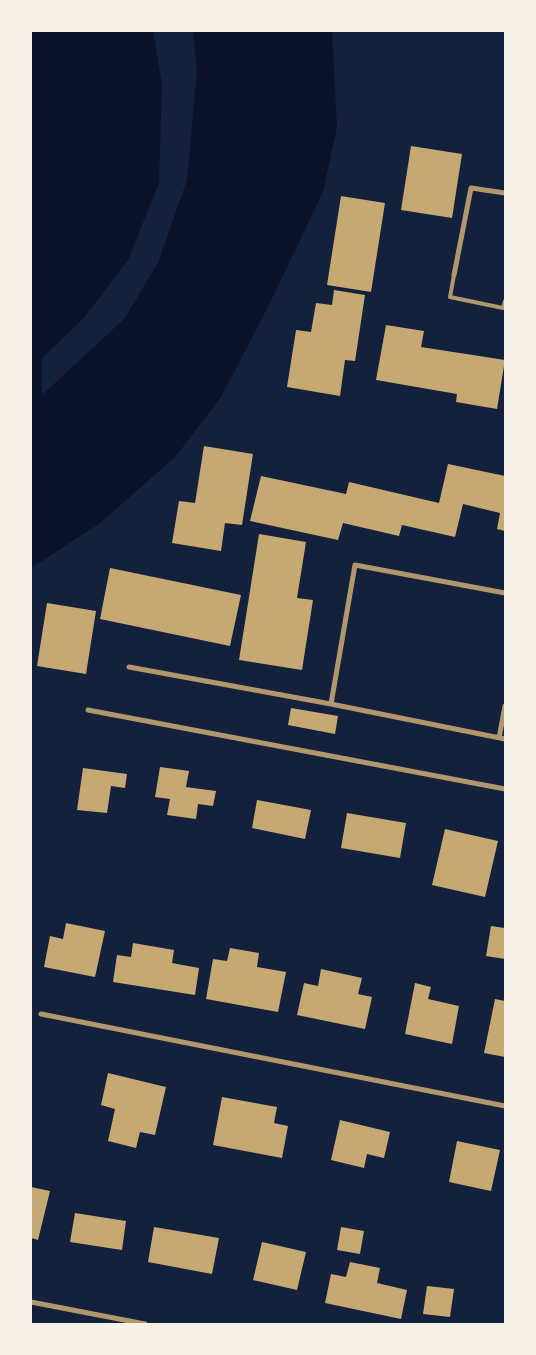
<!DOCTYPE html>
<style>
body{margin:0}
#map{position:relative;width:536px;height:1355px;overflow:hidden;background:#14213d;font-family:"Titillium Web",sans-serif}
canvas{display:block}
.frame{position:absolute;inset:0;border:32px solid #f6f1e7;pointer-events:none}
</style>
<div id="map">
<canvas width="536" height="1355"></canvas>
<div class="frame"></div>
</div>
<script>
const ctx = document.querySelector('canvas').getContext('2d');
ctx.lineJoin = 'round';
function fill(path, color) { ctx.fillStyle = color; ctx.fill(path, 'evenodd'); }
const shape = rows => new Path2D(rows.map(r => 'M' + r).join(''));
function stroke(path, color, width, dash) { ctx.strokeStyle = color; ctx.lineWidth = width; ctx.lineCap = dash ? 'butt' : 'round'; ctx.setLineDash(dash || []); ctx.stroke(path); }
fill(shape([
 [31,31,153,31,162,83,159,183,128,260,83,319,42,358,42,395,124,319,158,263,187,180,197,71,193,31,332,31,337,127,323,192,267,309,221,397,176,456,99,524,31,568]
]), '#0b132b');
fill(shape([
 [411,146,462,154,452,218,401,210],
 [341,196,385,203,371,292,327,285],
 [334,290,365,295,355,361,345,360,340,396,287,387,296,330,311,332,316,303,332,305],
 [386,325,424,331,421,347,505,360,497,409,456,402,457,394,376,380],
 [204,446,253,454,242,525,225,523,221,551,172,543,179,501,195,503],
 [448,464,505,476,505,531,497,529,500,513,463,504,455,537,402,525,399,536,343,523,338,540,250,521,261,476,346,494,349,482,439,503],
 [259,534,306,542,297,598,313,600,302,670,239,660],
 [110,568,241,595,230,646,100,619],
 [47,603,96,611,86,674,37,666],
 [291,708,338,716,335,734,288,725],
 [160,767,189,771,186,787,216,791,213,806,198,804,196,819,167,815,170,799,155,797],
 [83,768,127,774,125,788,111,786,107,813,77,810],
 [257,800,311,810,305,839,252,828],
 [347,813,406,823,400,858,341,848],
 [445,829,498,841,485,897,432,885],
 [66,923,105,931,95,977,44,967,50,936,63,939],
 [491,926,505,928,505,959,486,956],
 [133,943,174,950,172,963,199,968,195,995,113,982,117,955,131,957],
 [230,948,259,953,257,967,286,972,278,1012,206,999,213,959,227,961],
 [321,969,362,978,358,994,372,997,365,1029,297,1015,304,983,318,986],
 [415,983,431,987,428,999,459,1006,452,1044,405,1034],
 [495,999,505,1001,505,1057,484,1053],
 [108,1073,166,1087,155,1135,140,1132,136,1148,108,1141,115,1109,101,1105],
 [222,1097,277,1107,274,1123,288,1126,282,1158,213,1145],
 [340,1120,390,1132,384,1158,367,1154,364,1168,331,1160],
 [457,1141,500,1150,491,1191,449,1182],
 [31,1187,50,1191,38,1240,31,1238],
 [75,1213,126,1221,122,1250,70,1242],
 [154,1227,219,1238,212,1274,148,1262],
 [341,1227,364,1231,360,1254,337,1250],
 [262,1242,306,1252,297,1290,253,1280],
 [350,1262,380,1268,377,1283,407,1290,401,1319,325,1303,331,1274,346,1277],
 [427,1286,454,1289,450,1317,423,1314]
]), '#c6a872');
stroke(shape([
 [454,275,450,297,503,308,505,301]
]), '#b1986c', 4);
stroke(shape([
 [454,275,471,188,505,193],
 [129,667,331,704,505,739],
 [331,704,355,565,505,593],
 [88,710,505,789],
 [499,738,505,706],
 [41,1014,505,1106],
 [31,1302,145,1324]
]), '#b1986c', 5);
</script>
